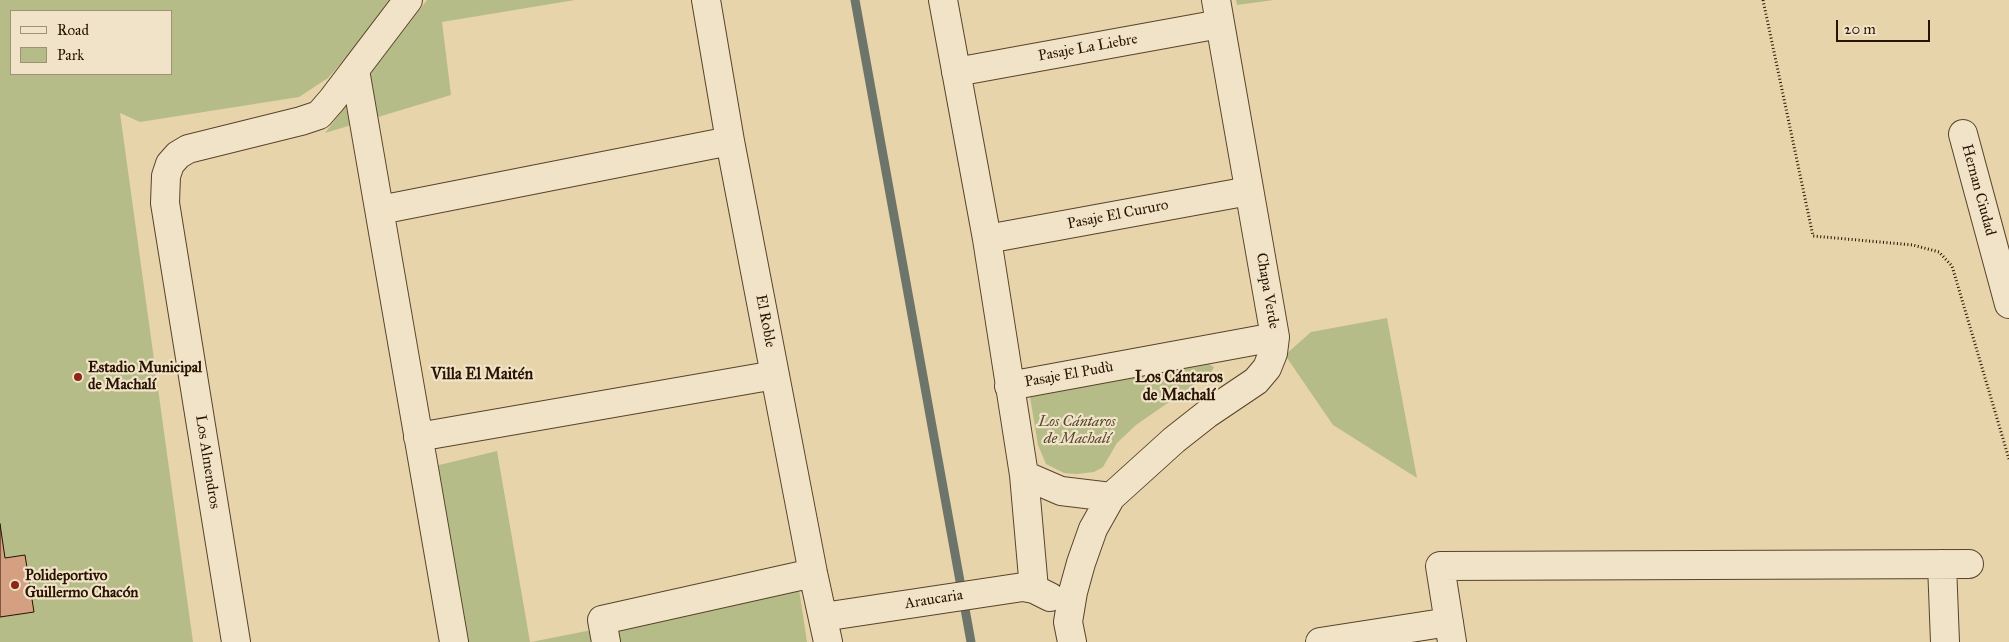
<!DOCTYPE html>
<meta charset="utf-8">
<style>
body{margin:0}
#map{position:relative;width:2009px;height:642px;overflow:hidden;background:#e8d4aa;font-family:"IM FELL Great Primer",serif}
canvas{display:block}
.legend{position:absolute;left:10px;top:10px;width:162px;height:65px;box-sizing:border-box;background:#f0e3c8;border:1px solid #a09078;margin:0;padding:6px 9px;list-style:none;font-size:15px;color:#281301}
.legend li{display:flex;align-items:center;gap:10px;height:25px}
.legend b{width:25px;border:1px solid #a09078}
.scale{position:absolute;left:1836px;top:20px;width:94px;height:22px;box-sizing:border-box;border:2px solid #281301;border-top:0;padding-left:6px;font-size:15px;line-height:18px;white-space:nowrap;color:#281301;-webkit-text-stroke:4px #f0e3c8;paint-order:stroke}
</style>
<div id="map">
<canvas width="2009" height="642"></canvas>
<ul class="legend">
<li><b style="height:6px;background:#f0e3c8"></b>Road</li>
<li><b style="height:14px;background:#b6bc88"></b>Park</li>
</ul>
<div class="scale">20 m</div>
</div>
<script>
const ctx = document.querySelector('canvas').getContext('2d');
ctx.lineJoin = 'round';
function fill(path, color) { ctx.fillStyle = color; ctx.fill(path, 'evenodd'); }
const shape = rows => new Path2D(rows.map(r => 'M' + r).join(''));
function stroke(path, color, width, dash) { ctx.strokeStyle = color; ctx.lineWidth = width; ctx.lineCap = dash ? 'butt' : 'round'; ctx.setLineDash(dash || []); ctx.stroke(path); }
function drawText(font, color, halo, rows, align = 'center') {
  ctx.font = font + ' "IM FELL Great Primer",serif'; ctx.lineWidth = 4.5; ctx.setLineDash([]); ctx.textBaseline = 'middle'; ctx.strokeStyle = halo; ctx.fillStyle = color; for (const [text, x, y, turn = 0] of rows) {
    ctx.save(); ctx.translate(x, y); ctx.rotate((+turn || 0) * Math.PI / 180); ctx.textAlign = isNaN(turn) ? turn : align; if (halo) ctx.strokeText(text, 0, 0); ctx.fillText(text, 0, 0); ctx.restore();
  }
}
fill(shape([
 [0,0,389,0,352,51,328,78,299,97,140,122,120,113,193,642,0,642],
 [11,11,171,11,171,74,11,74],
 [427,0,575,0,442,22,451,95,325,133],
 [1236,0,1274,0,1237,5],
 [1387,318,1417,478,1333,425,1285,355,1311,332],
 [1207,363,1214,367,1211,373,1136,425,1117,443,1103,467,1094,472,1077,474,1064,473,1046,464,1038,445,1030,397],
 [497,451,530,642,460,642,435,466],
 [799,589,807,642,531,642]
]), '#b6bc88');
stroke(shape([
 [855,0,971,642]
]), '#6d756b', 9);
const building = shape([
 [0,524,5,558,25,555,34,612,0,617,0,524]
]);
fill(building, '#d59f81');
stroke(building, '#281301', 1);
const minor = shape([
 [706,0,730,141,813,573,828,642],
 [943,0,987,239,1024,475,1034,589],
 [355,70,454,642],
 [956,72,1220,24],
 [1963,134,2009,304],
 [380,210,730,141],
 [987,239,1249,191],
 [1009,386,1275,337],
 [418,437,775,375],
 [1024,475,1061,491,1111,497],
 [1942,564,1945,642],
 [823,617,1023,587,1034,589,1050,597],
 [236,642,165,203,166,176,170,164,178,155,188,149,301,121,319,115,332,100,408,0],
 [606,642,602,620,813,573],
 [1072,642,1068,622,1073,592,1081,563,1093,529,1111,497,1174,440,1207,414,1256,381,1267,368,1273,353,1275,337,1216,0],
 [1320,642,1449,622],
 [1452,642,1440,566,1969,564]
]);
stroke(minor, '#58432b', 30);
stroke(shape([
 [1763,0,1813,236,1913,245,1939,252,1952,266,2009,459]
]), '#281301', 3, [1, 2.5]);
stroke(minor, '#f0e3c8', 28);
for (const [x, y, r, color] of [
 [78,377,5,"#8f2418"],
 [15,585,5,"#8f2418"]
]) { const dot = new Path2D(); dot.arc(x, y, r, 0, 2 * Math.PI); ctx.fillStyle = color; ctx.fill(dot); stroke(dot, '#f0e3c8', 2); }
drawText('15px', '#281301', '#f0e3c8', [
 ["Pasaje La Liebre",1088,48,-10],
 ["Hernan Ciudad",1978,190,75],
 ["Pasaje El Cururo",1118,215,-11],
 ["Chapa Verde",1267,291,80],
 ["El Roble",765,321,79],
 ["Pasaje El Pudù",1069,375,-10],
 ["Los Almendros",207,462,81],
 ["Araucaria",934,600,-9]
]);
drawText('bold 15px', '#281301', '#f0e3c8', [
 ["Estadio Municipal",88,368],
 ["de Machalí",88,385],
 ["Polideportivo",25,576],
 ["Guillermo Chacón",25,593]
], 'left');
drawText('italic 15px', '#53462a', '#f0e3c8', [
 ["Los Cántaros",1077,422],
 ["de Machalí",1077,439]
]);
drawText('bold 16px', '#281301', '#f0e3c8', [
 ["Villa El Maitén",482,375],
 ["Los Cántaros",1179,378],
 ["de Machalí",1179,396]
]);
</script>
